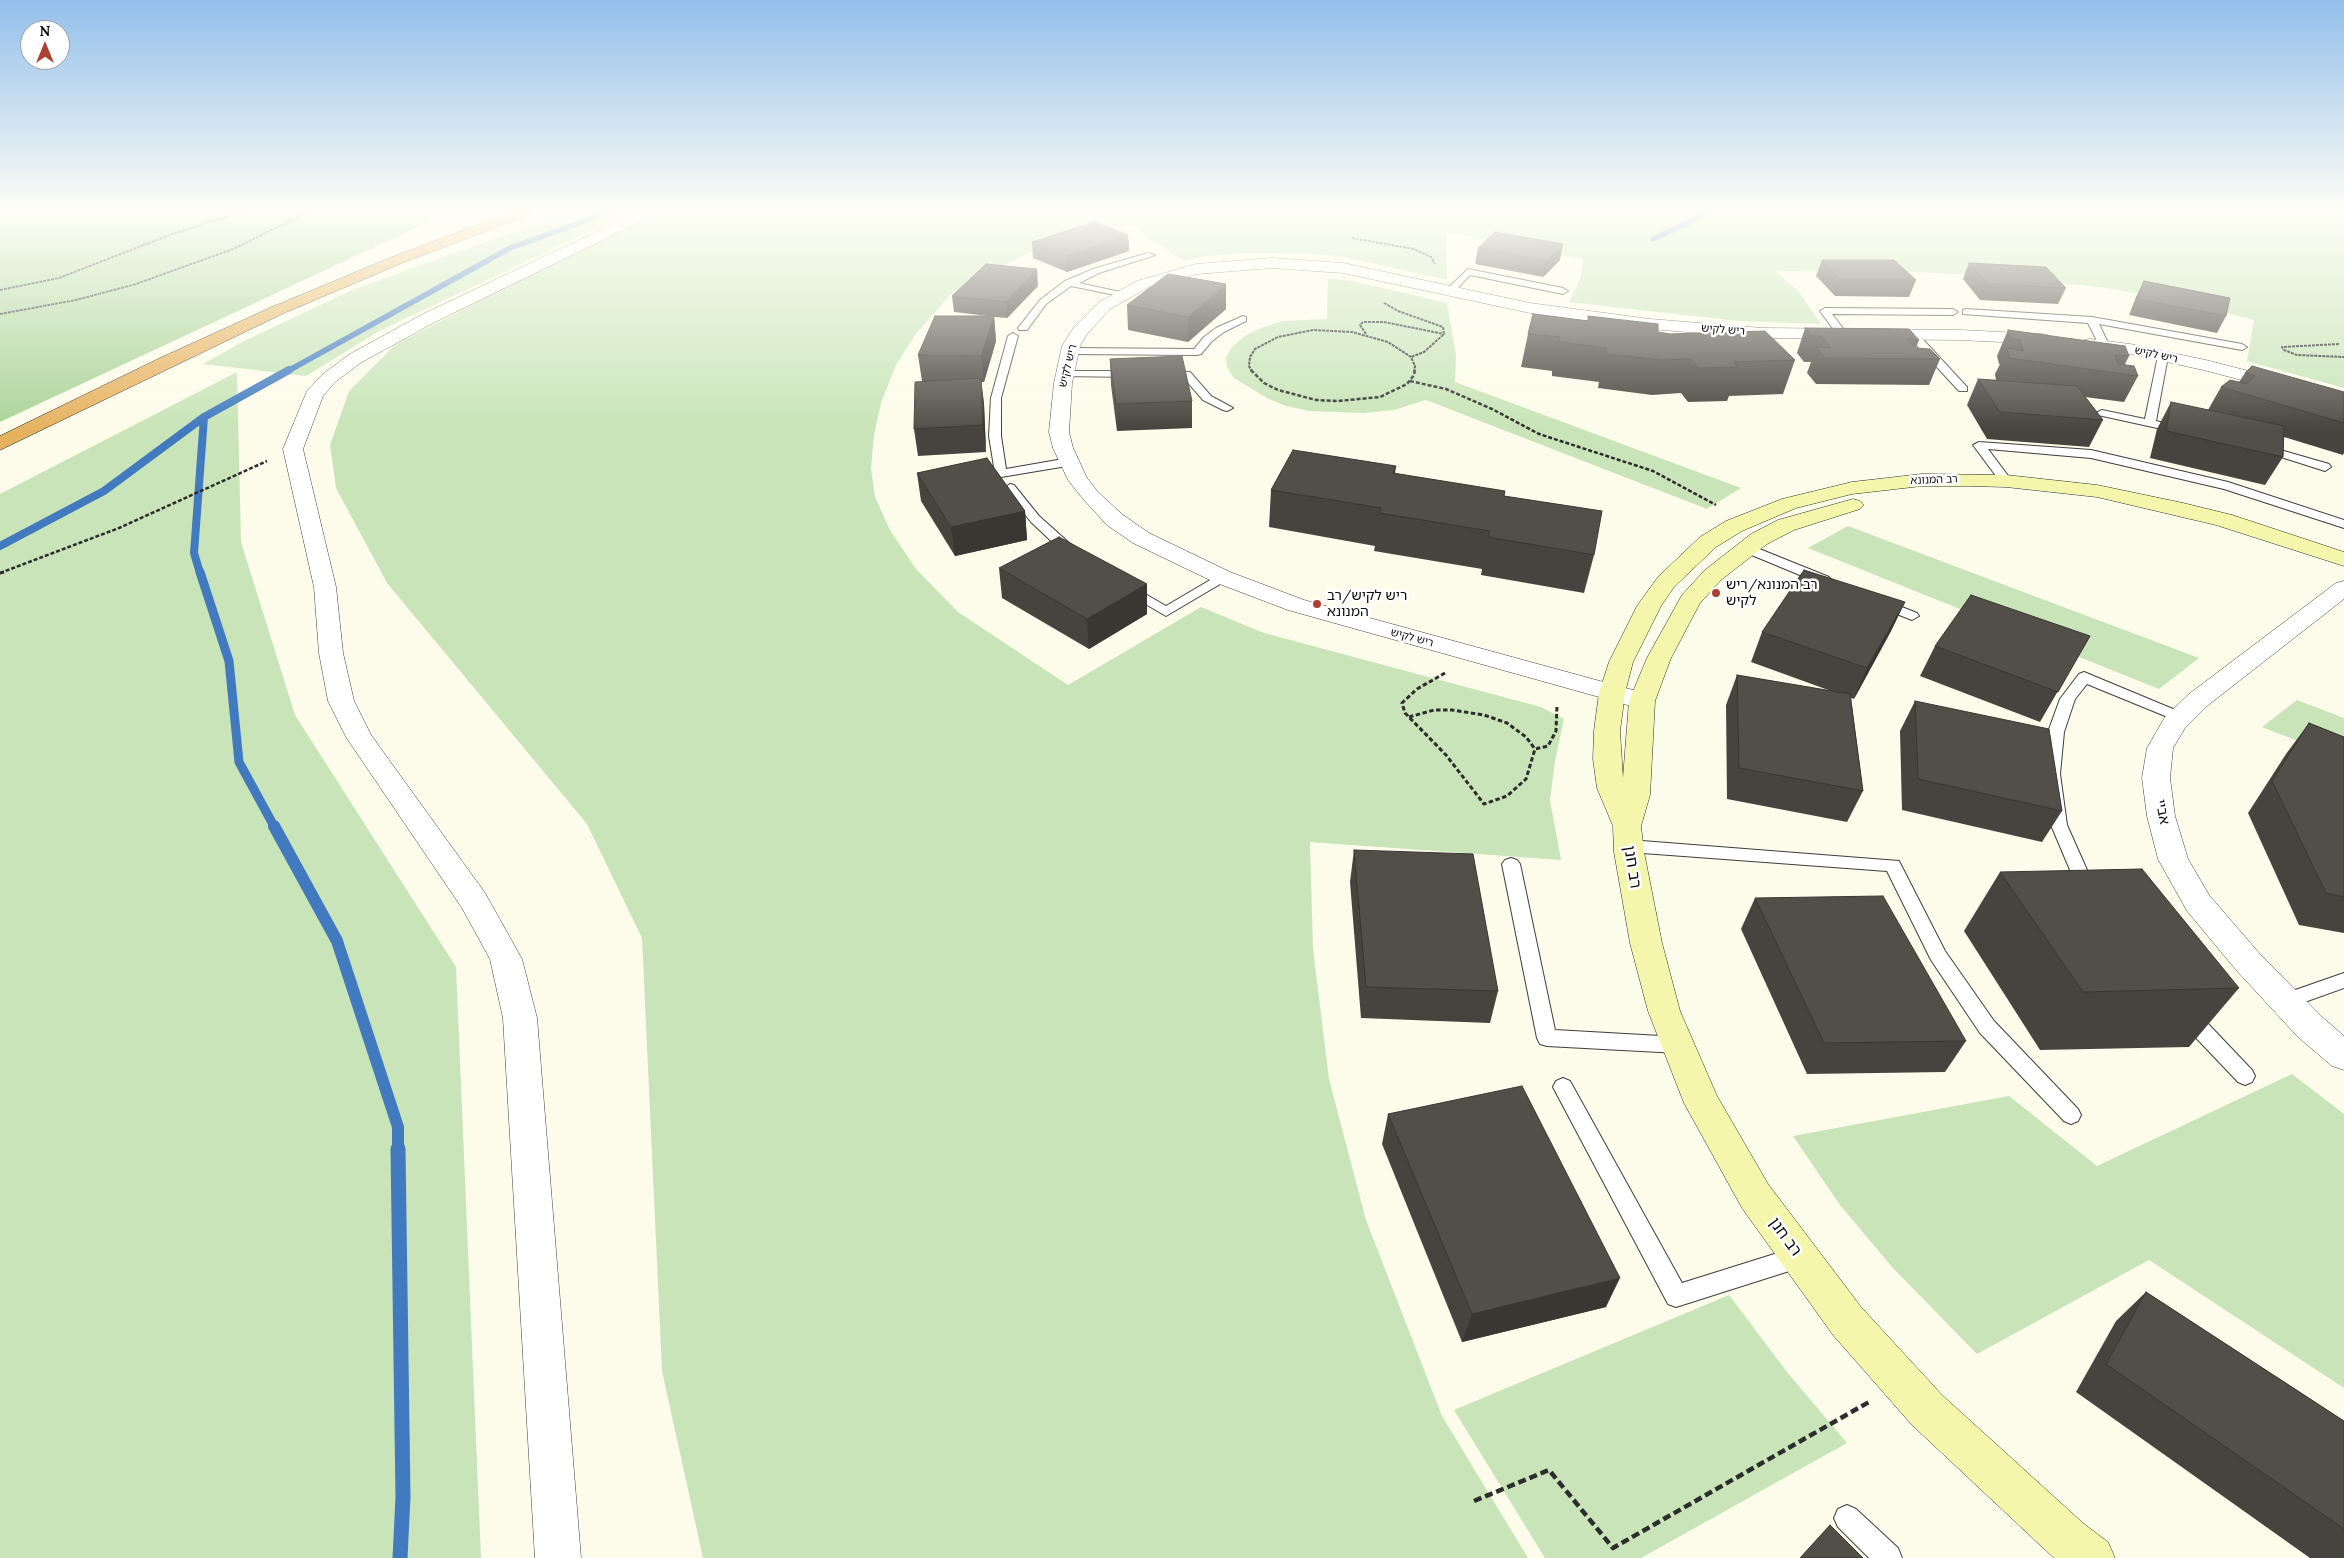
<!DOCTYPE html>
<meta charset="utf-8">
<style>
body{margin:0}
#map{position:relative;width:2344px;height:1558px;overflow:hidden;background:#fdfceb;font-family:Lora,serif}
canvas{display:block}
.north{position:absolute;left:20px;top:20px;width:50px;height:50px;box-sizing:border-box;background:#fff;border:1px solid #9d9d9d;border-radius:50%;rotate:0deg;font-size:14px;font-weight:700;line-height:20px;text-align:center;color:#0b0b0b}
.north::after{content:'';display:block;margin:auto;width:18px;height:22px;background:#ad3f31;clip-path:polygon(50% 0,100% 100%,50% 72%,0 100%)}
</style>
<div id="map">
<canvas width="2344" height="1558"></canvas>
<div class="north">N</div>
</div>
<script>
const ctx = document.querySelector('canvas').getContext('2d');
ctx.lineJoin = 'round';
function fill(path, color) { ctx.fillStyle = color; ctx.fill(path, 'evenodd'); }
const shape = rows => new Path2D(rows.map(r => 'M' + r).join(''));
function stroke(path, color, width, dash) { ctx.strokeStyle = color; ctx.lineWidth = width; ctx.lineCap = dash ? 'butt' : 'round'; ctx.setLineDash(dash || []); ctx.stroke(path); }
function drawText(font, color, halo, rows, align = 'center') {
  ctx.font = font + ' Lora,"Noto Sans Hebrew",serif'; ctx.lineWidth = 5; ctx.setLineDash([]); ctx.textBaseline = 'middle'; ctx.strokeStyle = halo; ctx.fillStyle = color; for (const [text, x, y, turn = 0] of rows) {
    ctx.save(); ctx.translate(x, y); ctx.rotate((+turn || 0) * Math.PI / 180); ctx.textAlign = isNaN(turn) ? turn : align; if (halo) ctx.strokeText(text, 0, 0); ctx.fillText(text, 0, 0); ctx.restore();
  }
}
fill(shape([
 [575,212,631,212,381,330,306,376,203,364,242,342,352,290,499,237],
 [664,212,2344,212,2344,388,2247,361,2254,320,2179,301,2107,288,1994,276,1913,272,1775,271,1799,292,1821,324,1738,321,1569,302,1581,277,1583,259,1446,232,1447,280,1339,256,1312,254,1245,253,1208,256,1185,261,1149,239,1132,224,1040,248,976,278,950,295,915,335,896,365,881,403,874,435,871,468,875,497,890,530,916,569,958,612,1068,685,1201,607,1264,633,1541,707,1564,719,1555,761,1550,800,1561,860,1310,842,1313,949,1329,1079,1366,1220,1442,1416,1528,1558,703,1558,662,1371,642,938,587,824,387,583,336,488,330,445,349,391,395,345,468,307,526,274],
 [1328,278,1357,282,1447,303,1456,355,1455,382,1741,488,1707,509,1426,400,1394,410,1364,413,1309,411,1286,406,1267,398,1234,378,1227,367,1226,357,1233,346,1246,335,1263,327,1284,321,1327,319],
 [237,372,241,542,295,715,456,967,481,1558,0,1558,0,494],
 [1848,526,2199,658,2159,689,1808,548],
 [2297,700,2344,718,2344,759,2262,727],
 [2292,1074,2344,1114,2344,1388,2149,1260,1977,1354,1892,1267,1840,1205,1793,1136,2009,1096,2097,1166],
 [1729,1295,1787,1372,1847,1443,1641,1558,1545,1558,1454,1410]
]), '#c8e4b8');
fill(shape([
 [0,212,443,212,405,233,0,422]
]), '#aad399');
stroke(shape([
 [1653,239,1710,212],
 [286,372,510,248,610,212]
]), '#427ac0', 5.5);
stroke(shape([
 [0,546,104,491,204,417,289,370],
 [200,573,194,553,204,417]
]), '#427ac0', 8);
stroke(shape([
 [200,572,229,661,239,762,275,828]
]), '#427ac0', 9);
stroke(shape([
 [274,826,337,941,398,1127,398,1150]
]), '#427ac0', 12);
stroke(shape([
 [398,1149,403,1497,400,1558]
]), '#427ac0', 15);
const lane = shape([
 [1148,253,1155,255,1099,273,1079,283,1125,293,1125,297,1071,286,1046,304,1027,330,1019,330,1018,328,1040,300,1065,281,1093,269,1148,253],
 [1468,269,1563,288,1568,291,1563,294,1470,275,1453,293,1447,293,1447,289,1468,269],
 [1825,308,1953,309,1958,312,1953,315,1832,314,1848,335,1843,338,1839,337,1820,311,1825,308],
 [1966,309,2092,317,2242,344,2247,347,2242,350,2099,324,2109,345,2104,348,2099,345,2088,323,1963,314,1963,310,1966,309],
 [1243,316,1246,317,1246,321,1224,332,1212,341,1201,354,1197,355,1070,354,1065,351,1070,348,1194,349,1204,337,1216,328,1243,316],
 [1913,332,1917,333,1967,387,1967,391,1959,391,1909,337,1909,333,1913,332],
 [1013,333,1018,336,1001,398,1001,436,1006,469,1069,458,1073,459,1075,462,1073,465,1001,477,995,473,989,436,991,398,1008,336,1013,333],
 [2163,353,2168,356,2156,421,2184,428,2186,430,2184,432,2180,433,2098,415,2096,413,2102,410,2145,419,2158,356,2163,353],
 [1064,371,1132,371,1137,374,1132,377,1060,376,1060,372,1064,371],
 [1164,371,1190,372,1211,396,1233,408,1227,411,1223,410,1203,400,1183,377,1160,376,1160,372,1164,371],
 [1979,442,2091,450,2228,482,2344,520,2344,528,2224,489,2091,458,1988,449,2012,481,2006,485,2002,484,1973,445,1979,442],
 [2263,445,2329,464,2331,467,2325,471,2259,450,2257,448,2259,446,2263,445],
 [1010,484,1014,485,1039,516,1077,550,1079,553,1077,556,1067,556,1031,522,1004,488,1010,484],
 [1747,544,1829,577,1831,580,1829,583,1819,583,1742,551,1740,548,1742,545,1747,544],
 [1222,573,1229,577,1227,580,1166,616,1121,590,1123,587,1133,587,1166,606,1222,573],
 [1879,598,1917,613,1919,616,1912,620,1874,605,1872,602,1874,599,1879,598],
 [2084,672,2185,714,2188,717,2185,720,2175,720,2087,684,2075,699,2064,732,2060,774,2067,825,2087,870,2100,889,2097,894,2091,896,2085,894,2073,877,2051,825,2044,774,2048,732,2060,699,2079,674,2084,672],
 [1629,840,1899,861,1945,951,1994,1021,2078,1109,2081,1115,2078,1121,2071,1124,2064,1121,1980,1033,1931,960,1887,871,1629,852,1623,850,1620,846,1623,842,1629,840],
 [1511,858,1517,860,1520,864,1555,1030,1678,1037,1685,1039,1688,1045,1685,1051,1678,1053,1547,1046,1540,1044,1537,1038,1502,864,1505,860,1511,858],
 [2344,973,2344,988,2285,1009,2278,1006,2275,1001,2278,996,2344,973],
 [2188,1008,2195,1010,2252,1070,2255,1076,2252,1082,2245,1085,2238,1082,2181,1022,2178,1016,2181,1010,2188,1008],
 [1563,1078,1570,1081,1682,1283,1800,1246,1808,1249,1811,1257,1808,1265,1676,1307,1668,1304,1553,1087,1556,1081,1563,1078],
 [1847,1505,1856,1509,1898,1548,1902,1558,1869,1558,1838,1527,1834,1518,1838,1509,1847,1505]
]);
const street = shape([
 [638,212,656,212,654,215,435,322,362,362,335,382,323,396,303,449,336,587,343,653,354,701,371,735,485,893,522,959,537,1018,581,1558,535,1558,503,1018,490,959,462,908,346,737,328,701,319,653,314,587,283,449,307,391,323,374,350,354,423,314,638,212],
 [1272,258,1343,263,1530,303,1650,319,1762,328,1960,330,2042,334,2048,335,2051,339,2048,343,2042,344,1960,340,1762,338,1650,329,1530,313,1343,273,1272,268,1197,274,1149,287,1110,309,1087,334,1080,346,1072,383,1069,432,1073,448,1087,478,1098,492,1123,515,1149,533,1230,572,1304,600,1651,695,1655,701,1651,707,1642,709,1288,610,1214,582,1133,543,1107,525,1084,500,1068,480,1053,448,1049,432,1054,383,1062,346,1074,327,1098,303,1137,281,1196,264,1272,258],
 [2090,339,2130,344,2210,361,2344,396,2344,408,2208,371,2130,354,2084,348,2081,344,2084,340,2090,339],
 [2344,581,2344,599,2207,706,2185,728,2173,748,2170,778,2175,816,2188,859,2209,895,2259,953,2322,1017,2344,1036,2344,1070,2332,1066,2298,1037,2237,971,2187,911,2158,859,2147,816,2142,778,2147,748,2165,717,2189,694,2336,583,2344,581]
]);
const secondary = shape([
 [1922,474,2006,475,2097,485,2183,503,2232,515,2344,552,2344,566,2216,525,2097,497,2006,487,1969,486,1922,486,1852,494,1796,508,1742,531,1716,547,1674,587,1661,606,1633,662,1625,693,1620,731,1623,778,1629,701,1647,658,1682,595,1705,570,1751,534,1778,520,1853,499,1860,501,1864,505,1860,509,1794,530,1767,544,1721,580,1700,603,1671,658,1655,701,1650,795,1641,826,1644,852,1662,943,1680,1011,1717,1096,1768,1184,1861,1307,1942,1395,2084,1524,2108,1542,2115,1558,2054,1558,1912,1425,1833,1335,1742,1208,1684,1103,1648,1011,1630,943,1614,852,1613,826,1597,788,1593,759,1594,731,1599,693,1609,662,1637,606,1658,577,1700,537,1726,521,1782,499,1852,482,1922,474]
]);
const highway = shape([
 [511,212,531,212,529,215,402,263,284,313,0,450,0,436,158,359,272,307,392,257,511,212]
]);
stroke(lane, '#3e3e3e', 2);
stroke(street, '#3e3e3e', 1);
stroke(secondary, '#2d2d2d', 1);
stroke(highway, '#1c1c1c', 1);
stroke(shape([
 [1352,238,1414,249,1431,257,1435,264],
 [0,290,59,278,172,234,242,212],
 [1384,303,1398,311,1443,327,1444,334,1424,352,1411,357],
 [0,314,76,300,136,284,233,249,308,212],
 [1366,334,1360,325,1363,322,1384,322,1444,334],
 [2339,344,2282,347,2284,350,2297,355,2344,357],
 [1252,372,1249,366,1250,357,1255,349,1278,337,1313,330,1352,332,1388,342,1411,357,1415,366,1414,372]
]), '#2d2d2d', 2, [3, 1]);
stroke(shape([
 [1251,370,1264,383,1278,390,1316,400,1338,401,1380,397,1407,384,1414,375,1415,370],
 [1410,381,1446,389,1492,409,1539,434,1653,471,1716,505],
 [0,573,119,528,267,461]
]), '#2d2d2d', 2.5, [4, 2]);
stroke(shape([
 [0,573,4,572],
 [1445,673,1417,689,1402,703,1405,713,1446,755,1484,804,1507,796,1526,779,1535,749,1548,746,1556,731,1557,705],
 [1409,717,1434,710,1452,710,1484,715,1507,723,1526,737,1535,749]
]), '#2d2d2d', 3, [4.5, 2.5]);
stroke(shape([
 [1474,1501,1549,1470,1613,1548,1869,1402]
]), '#2d2d2d', 4.5, [8, 4]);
fill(lane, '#fff');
fill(street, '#fff');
fill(secondary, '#f4f7ab');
fill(highway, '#e6b25f');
fill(shape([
 [1128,235,1129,251,1067,272,1033,258,1032,242],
 [1478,248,1560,260,1543,277,1475,264],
 [1822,260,1916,280,1909,297,1835,296,1816,276],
 [1969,263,2066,288,2058,304,1980,300,1963,279],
 [2144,281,2226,316,2217,333,2129,315,2136,297],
 [1038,286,1007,318,994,317,996,341,984,382,981,382,984,404,986,452,918,456,914,429,922,381,918,355,988,316,954,312,952,296],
 [1127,305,1226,309,1188,342,1128,330],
 [1587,320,1658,332,1795,360,1783,394,1729,396,1727,401,1688,402,1681,393,1652,395,1598,388,1599,382,1552,376,1552,371,1521,367,1528,334],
 [1805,328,1919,340,1916,348,1940,359,1929,385,1816,384,1807,373,1811,362,1804,362,1797,353],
 [2008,330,2129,356,2125,364,2138,376,2124,402,2085,397,2103,420,2089,447,1987,439,1967,405,1978,379,1996,380,1995,374,2000,364,1999,364,1997,356],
 [1110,359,1192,401,1192,428,1117,431,1111,385],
 [2252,366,2344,423,2344,453,2343,455,2284,437,2283,457,2265,485,2150,458,2157,429,2171,402,2208,410,2221,387,2239,382,2245,373],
 [1396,466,1395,474,1504,496,1594,555,1584,593,1481,575,1482,569,1374,551,1375,546,1269,527,1271,490],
 [917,473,1025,511,1027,540,955,556,921,501],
 [999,568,1147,584,1147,614,1089,649,1002,598],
 [1905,602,1891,631,1854,699,1851,698,1863,791,1847,822,1727,799,1726,705,1737,675,1831,691,1751,662,1762,632],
 [2090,636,2040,722,1920,676,1935,646],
 [1915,701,2062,811,2042,842,1902,810,1900,731],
 [2309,723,2344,737,2344,933,2299,925,2248,813,2286,754],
 [1354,850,1498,991,1490,1023,1361,1018,1350,882],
 [2000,872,2239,988,2189,1047,2040,1050,1964,931],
 [1755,898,1966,1041,1945,1072,1807,1074,1741,929],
 [1388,1114,1606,1307,1462,1342,1382,1144],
 [2146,1292,2344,1421,2344,1558,2310,1558,2076,1392,2116,1321]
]), '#47433e');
fill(shape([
 [1128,235,1129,251,1067,272,1066,256],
 [1563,244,1560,260,1543,277,1546,261],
 [1037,269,1038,286,1007,318,1006,302],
 [1226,284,1226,309,1188,342,1188,317],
 [994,316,996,341,984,382,981,356],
 [981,378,984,404,986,452,983,425],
 [1025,511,1027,540,955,556,951,527],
 [1147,584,1147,614,1089,649,1087,619],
 [1905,602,1891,631,1854,699,1867,668],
 [1620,1278,1606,1307,1462,1342,1472,1314]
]), '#393732');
const building = shape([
 [1094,222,1128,235,1066,256,1032,242,1094,222],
 [1495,232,1563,244,1546,261,1478,248,1495,232],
 [1822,260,1894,260,1916,280,1841,280,1822,260],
 [1969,263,2046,267,2066,288,1987,284,1969,263],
 [986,264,1037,269,1006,302,952,296,986,264],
 [1168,274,1226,284,1188,317,1127,305,1168,274],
 [2144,281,2230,298,2226,316,2137,299,2144,281],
 [1533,314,1588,321,1588,316,1658,324,1658,332,1670,334,1765,331,1795,360,1734,362,1738,367,1698,368,1691,359,1661,360,1606,354,1607,348,1559,342,1560,337,1528,334,1533,314],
 [935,316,994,316,981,356,918,355,935,316],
 [1805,328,1909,329,1919,340,1907,339,1916,348,1930,349,1940,359,1825,358,1816,347,1831,348,1821,336,1812,336,1805,328],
 [2008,330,2125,346,2129,356,2115,355,2118,364,2134,366,2138,376,2009,358,2007,348,2023,351,2020,340,2010,338,2008,330],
 [1182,356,1192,401,1116,404,1110,359,1182,356],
 [2252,366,2344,392,2344,423,2221,387,2230,380,2247,384,2255,376,2245,373,2252,366],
 [981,378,983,425,914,429,915,382,981,378],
 [1978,379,2077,386,2103,420,2000,412,1978,379],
 [2171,402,2284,426,2283,457,2166,431,2171,402],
 [1293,450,1396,466,1393,473,1505,491,1504,496,1602,511,1594,555,1488,537,1490,531,1379,513,1381,508,1271,490,1293,450],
 [987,458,1025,511,951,527,917,473,987,458],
 [1059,537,1147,584,1087,619,999,568,1059,537],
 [1804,570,1905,602,1867,668,1762,632,1804,570],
 [1971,595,2090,636,2058,692,1935,646,1971,595],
 [1737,675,1850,694,1863,791,1739,768,1737,675],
 [1915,701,2049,729,2062,811,1918,779,1915,701],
 [2309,723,2344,737,2344,897,2326,893,2272,781,2309,723],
 [1354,850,1473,854,1498,991,1366,987,1354,850],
 [2142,869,2239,988,2083,992,2000,872,2142,869],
 [1883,896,1966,1041,1824,1043,1755,898,1883,896],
 [1522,1086,1620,1278,1472,1314,1388,1114,1522,1086],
 [2146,1292,2344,1421,2344,1529,2106,1364,2146,1292],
 [1830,1525,1863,1558,1800,1558,1830,1525]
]);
fill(building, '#524e48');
stroke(building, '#393732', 1);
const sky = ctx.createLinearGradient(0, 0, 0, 430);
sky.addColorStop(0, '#93bfeb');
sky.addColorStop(0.49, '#fefef6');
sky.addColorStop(1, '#fefef600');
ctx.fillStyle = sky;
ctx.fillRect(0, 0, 2344, 430);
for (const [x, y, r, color] of [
 [1716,593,5,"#ad3f31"],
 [1317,604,5,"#ad3f31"]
]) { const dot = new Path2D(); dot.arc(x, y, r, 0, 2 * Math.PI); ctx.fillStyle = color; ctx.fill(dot); stroke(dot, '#fff', 2); }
drawText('11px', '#0b0b0b', '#fff', [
 ["ריש לקיש",1723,330,4],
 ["ריש לקיש",2156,355,12],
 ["ריש לקיש",1068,366,-76],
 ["רב המנונא",1934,480,-2],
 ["ריש לקיש",1412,638,15]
]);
drawText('14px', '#0b0b0b', '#fff', [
 ["רב המנונא/ריש",1726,585],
 ["לקיש",1726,601],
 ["ריש לקיש/רב",1327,596],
 ["המנונא",1327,612]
], 'left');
drawText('14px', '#0b0b0b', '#fff', [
 ["אביי",2162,812,79]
]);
drawText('16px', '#0b0b0b', '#fff', [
 ["רב חנן",1632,867,81],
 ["רב חנן",1785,1237,54]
]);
</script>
